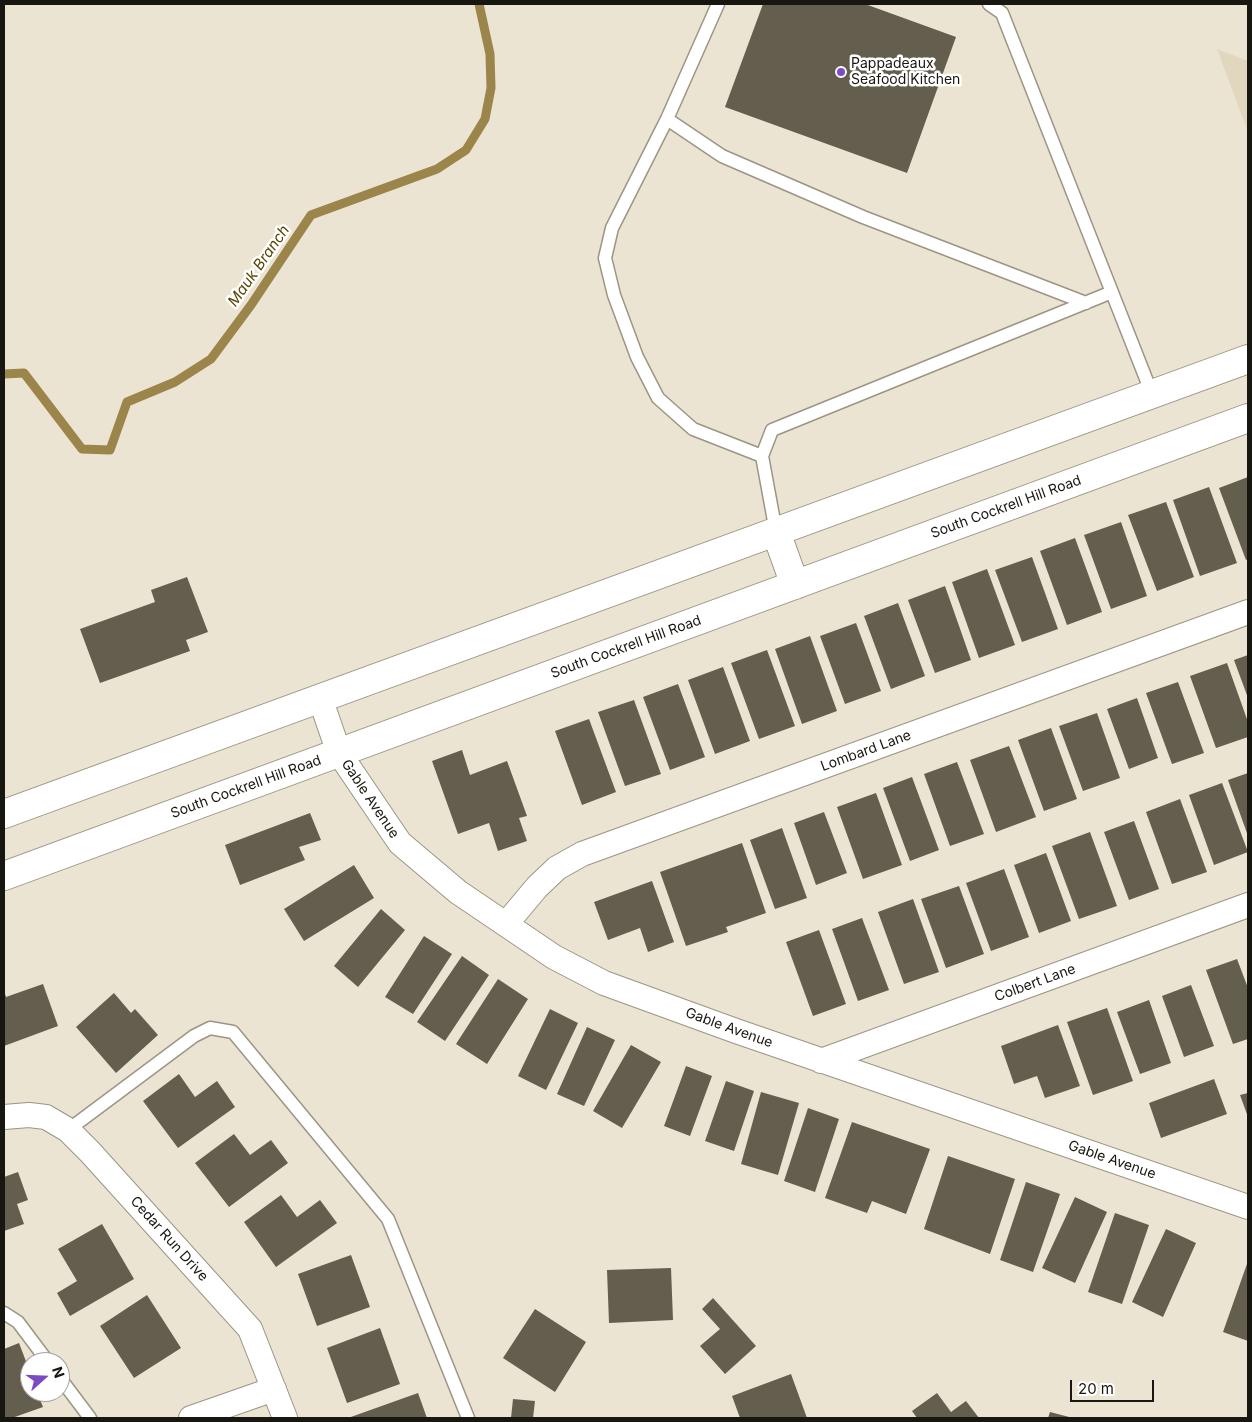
<!DOCTYPE html>
<style>
body{margin:0}
#map{position:relative;width:1252px;height:1422px;overflow:hidden;background:#ebe4d2;font-family:Inter,sans-serif}
canvas{display:block}
.frame{position:absolute;inset:0;border:5px solid #181610;pointer-events:none}
.north{position:absolute;left:20px;top:1352px;width:50px;height:50px;box-sizing:border-box;background:#fff;border:1px solid #a3a29f;border-radius:50%;rotate:70deg;font-size:14px;font-weight:700;line-height:20px;text-align:center;color:#181610}
.north::after{content:'';display:block;margin:auto;width:18px;height:22px;background:#7b4bc3;clip-path:polygon(50% 0,100% 100%,50% 72%,0 100%)}
.scale{position:absolute;left:1070px;top:1380px;width:84px;height:22px;box-sizing:border-box;border:2px solid #181610;border-top:0;padding-left:6px;font-size:15px;line-height:18px;white-space:nowrap;color:#181610;-webkit-text-stroke:4px #fff;paint-order:stroke}
</style>
<div id="map">
<canvas width="1252" height="1422"></canvas>
<div class="frame"></div>
<div class="north">N</div>
<div class="scale">20 m</div>
</div>
<script>
const ctx = document.querySelector('canvas').getContext('2d');
ctx.lineJoin = 'round';
function fill(path, color) { ctx.fillStyle = color; ctx.fill(path, 'evenodd'); }
const shape = rows => new Path2D(rows.map(r => 'M' + r).join(''));
function stroke(path, color, width, dash) { ctx.strokeStyle = color; ctx.lineWidth = width; ctx.lineCap = dash ? 'butt' : 'round'; ctx.setLineDash(dash || []); ctx.stroke(path); }
function drawText(font, color, halo, rows, align = 'center') {
  ctx.font = font + ' Inter,sans-serif'; ctx.lineWidth = 5; ctx.setLineDash([]); ctx.textBaseline = 'middle'; ctx.strokeStyle = halo; ctx.fillStyle = color; for (const [text, x, y, turn = 0] of rows) {
    ctx.save(); ctx.translate(x, y); ctx.rotate((+turn || 0) * Math.PI / 180); ctx.textAlign = isNaN(turn) ? turn : align; if (halo) ctx.strokeText(text, 0, 0); ctx.fillText(text, 0, 0); ctx.restore();
  }
}
fill(shape([
 [1217,49,1248,61,1248,132]
]), '#e1d7be');
stroke(shape([
 [4,374,24,373,82,449,110,450,127,402,175,382,211,359,251,305,311,215,437,169,466,150,485,119,491,88,490,54,479,4]
]), '#9c854b', 9);
fill(shape([
 [763,4,865,4,956,37,907,173,725,107],
 [1248,477,1248,559,1246,560,1219,488],
 [1209,487,1237,563,1200,576,1173,500],
 [1166,502,1194,577,1157,591,1128,515],
 [1121,522,1147,596,1111,609,1084,535],
 [1075,538,1102,612,1067,625,1040,551],
 [1032,557,1058,629,1022,642,995,570],
 [987,569,1015,645,979,658,952,582],
 [187,577,208,632,186,640,190,651,100,683,80,629,155,602,151,590],
 [945,586,971,660,935,673,908,600],
 [898,603,925,676,891,689,864,616],
 [856,623,881,691,845,704,820,636],
 [810,636,837,711,802,724,775,649],
 [767,650,795,726,759,739,731,663],
 [1248,655,1248,698,1234,660],
 [1227,663,1248,722,1248,737,1216,748,1190,676],
 [723,667,750,741,715,754,688,680],
 [1178,682,1204,753,1172,764,1146,693],
 [678,684,705,757,670,770,643,697],
 [1137,698,1158,758,1129,769,1107,709],
 [634,700,661,774,625,786,598,712],
 [1097,713,1120,778,1083,791,1059,726],
 [589,719,616,792,582,805,555,731],
 [1051,728,1077,799,1044,811,1018,740],
 [1009,746,1036,817,996,832,970,760],
 [462,750,470,775,507,761,527,816,519,818,527,841,498,851,489,823,458,834,432,761],
 [957,762,984,834,950,846,924,774],
 [1248,773,1248,836,1228,780],
 [912,777,939,850,910,861,883,788],
 [1222,783,1248,852,1214,865,1189,795],
 [876,793,902,865,863,879,837,807],
 [1180,799,1207,872,1172,884,1146,812],
 [824,812,847,873,816,885,794,823],
 [310,813,321,840,299,847,305,860,240,885,225,845],
 [1134,821,1159,889,1129,900,1104,832],
 [782,828,807,898,775,909,750,840],
 [1090,832,1117,906,1079,919,1052,846],
 [742,843,766,913,726,927,728,932,686,946,660,872],
 [1046,853,1071,921,1039,933,1014,865],
 [354,865,374,898,304,941,284,909],
 [1004,869,1029,937,991,951,966,883],
 [652,881,674,942,648,952,640,928,608,940,594,902],
 [959,886,984,954,946,968,921,899],
 [913,899,939,972,904,984,878,912],
 [381,909,405,930,358,987,334,966],
 [862,918,889,990,858,1001,832,929],
 [819,930,846,1004,813,1016,786,942],
 [424,936,452,954,413,1014,385,997],
 [462,956,489,975,445,1041,417,1022],
 [1237,959,1248,988,1248,1039,1233,1044,1206,970],
 [498,979,528,999,487,1064,456,1044],
 [43,984,58,1026,4,1046,4,991,6,997],
 [1191,985,1214,1046,1184,1057,1162,996],
 [114,993,131,1013,135,1009,158,1035,116,1073,76,1027],
 [1149,1000,1171,1063,1140,1074,1117,1012],
 [1107,1008,1133,1081,1093,1095,1067,1022],
 [550,1009,578,1023,546,1090,518,1076],
 [1058,1025,1080,1086,1045,1098,1037,1076,1014,1084,1001,1046],
 [587,1027,615,1040,584,1106,557,1094],
 [631,1045,661,1062,622,1128,593,1111],
 [686,1066,712,1076,690,1136,664,1126],
 [179,1074,195,1097,217,1081,235,1107,178,1148,143,1101],
 [1214,1079,1227,1114,1161,1138,1149,1103],
 [726,1081,754,1091,734,1151,705,1141],
 [761,1092,799,1103,778,1175,741,1164],
 [1248,1093,1248,1117,1240,1095],
 [808,1108,839,1119,815,1192,784,1181],
 [852,1122,930,1149,906,1214,872,1201,867,1213,825,1198],
 [234,1134,250,1155,271,1140,288,1163,229,1207,195,1163],
 [948,1156,1015,1179,990,1254,924,1229],
 [18,1172,28,1200,17,1204,24,1224,4,1231,4,1177],
 [1026,1182,1060,1194,1033,1272,1000,1260],
 [281,1195,297,1217,320,1200,337,1223,276,1267,244,1222],
 [1075,1197,1107,1212,1075,1283,1042,1268],
 [1115,1213,1149,1225,1122,1304,1088,1292],
 [102,1224,134,1279,70,1316,57,1293,77,1281,58,1249],
 [1166,1229,1196,1243,1163,1317,1132,1302],
 [351,1255,370,1307,317,1326,298,1274],
 [1248,1261,1248,1341,1223,1332],
 [671,1268,673,1320,609,1323,607,1270],
 [147,1295,181,1348,134,1378,100,1326],
 [713,1298,756,1346,725,1374,700,1346,720,1329,702,1309],
 [535,1309,586,1342,555,1392,503,1358],
 [380,1328,400,1384,347,1403,327,1348],
 [19,1343,30,1372,30,1392,37,1392,43,1407,12,1418,4,1418,4,1349],
 [791,1374,807,1418,740,1418,732,1396],
 [418,1393,427,1418,348,1418],
 [937,1393,951,1412,966,1401,979,1418,917,1418,912,1411],
 [513,1399,535,1401,533,1418,511,1418],
 [1050,1412,1073,1418,1048,1418]
]), '#645e4e');
const lane = shape([
 [718,4,667,119,612,228,605,258,614,295,637,357,658,398,693,429,762,456],
 [989,4,1002,13,1152,394],
 [667,119,722,156,863,217,1086,303],
 [776,532,762,456,772,430,1112,292],
 [68,1130,194,1036,210,1028,233,1032,388,1219,468,1418],
 [4,1313,18,1322,48,1362],
 [60,1378,90,1418]
]);
const street = shape([
 [320,698,339,753,400,843,458,892,554,957,604,983,736,1031,1248,1207],
 [506,924,537,887,557,868,582,854,1248,612],
 [821,1061,1248,905],
 [4,1117,29,1115,46,1117,68,1130,90,1152,250,1329,285,1418],
 [191,1418,274,1389]
]);
const secondary = shape([
 [776,532,795,585],
 [4,814,1248,359],
 [4,876,1248,418]
]);
stroke(lane, '#9c9584', 15);
stroke(street, '#9c9584', 26);
stroke(secondary, '#9c9584', 30);
stroke(lane, '#fff', 12);
stroke(street, '#fff', 24);
stroke(secondary, '#fff', 28);
for (const [x, y, r, color] of [
 [841,72,5,"#7b4bc3"]
]) { const dot = new Path2D(); dot.arc(x, y, r, 0, 2 * Math.PI); ctx.fillStyle = color; ctx.fill(dot); stroke(dot, '#fff', 2); }
drawText('14px', '#181610', '#fff', [
 ["Pappadeaux",851,64],
 ["Seafood Kitchen",851,80]
], 'left');
drawText('14px', '#181610', '#fff', [
 ["South Cockrell Hill Road",1006,507,-20],
 ["South Cockrell Hill Road",626,647,-20],
 ["Lombard Lane",866,751,-20],
 ["South Cockrell Hill Road",246,787,-20],
 ["Gable Avenue",370,799,56],
 ["Colbert Lane",1035,983,-20],
 ["Gable Avenue",729,1028,20],
 ["Gable Avenue",1112,1160,19],
 ["Cedar Run Drive",169,1239,48]
]);
drawText('italic 15px', '#5a4500', '#fff', [
 ["Mauk Branch",259,266,-55]
]);
</script>
